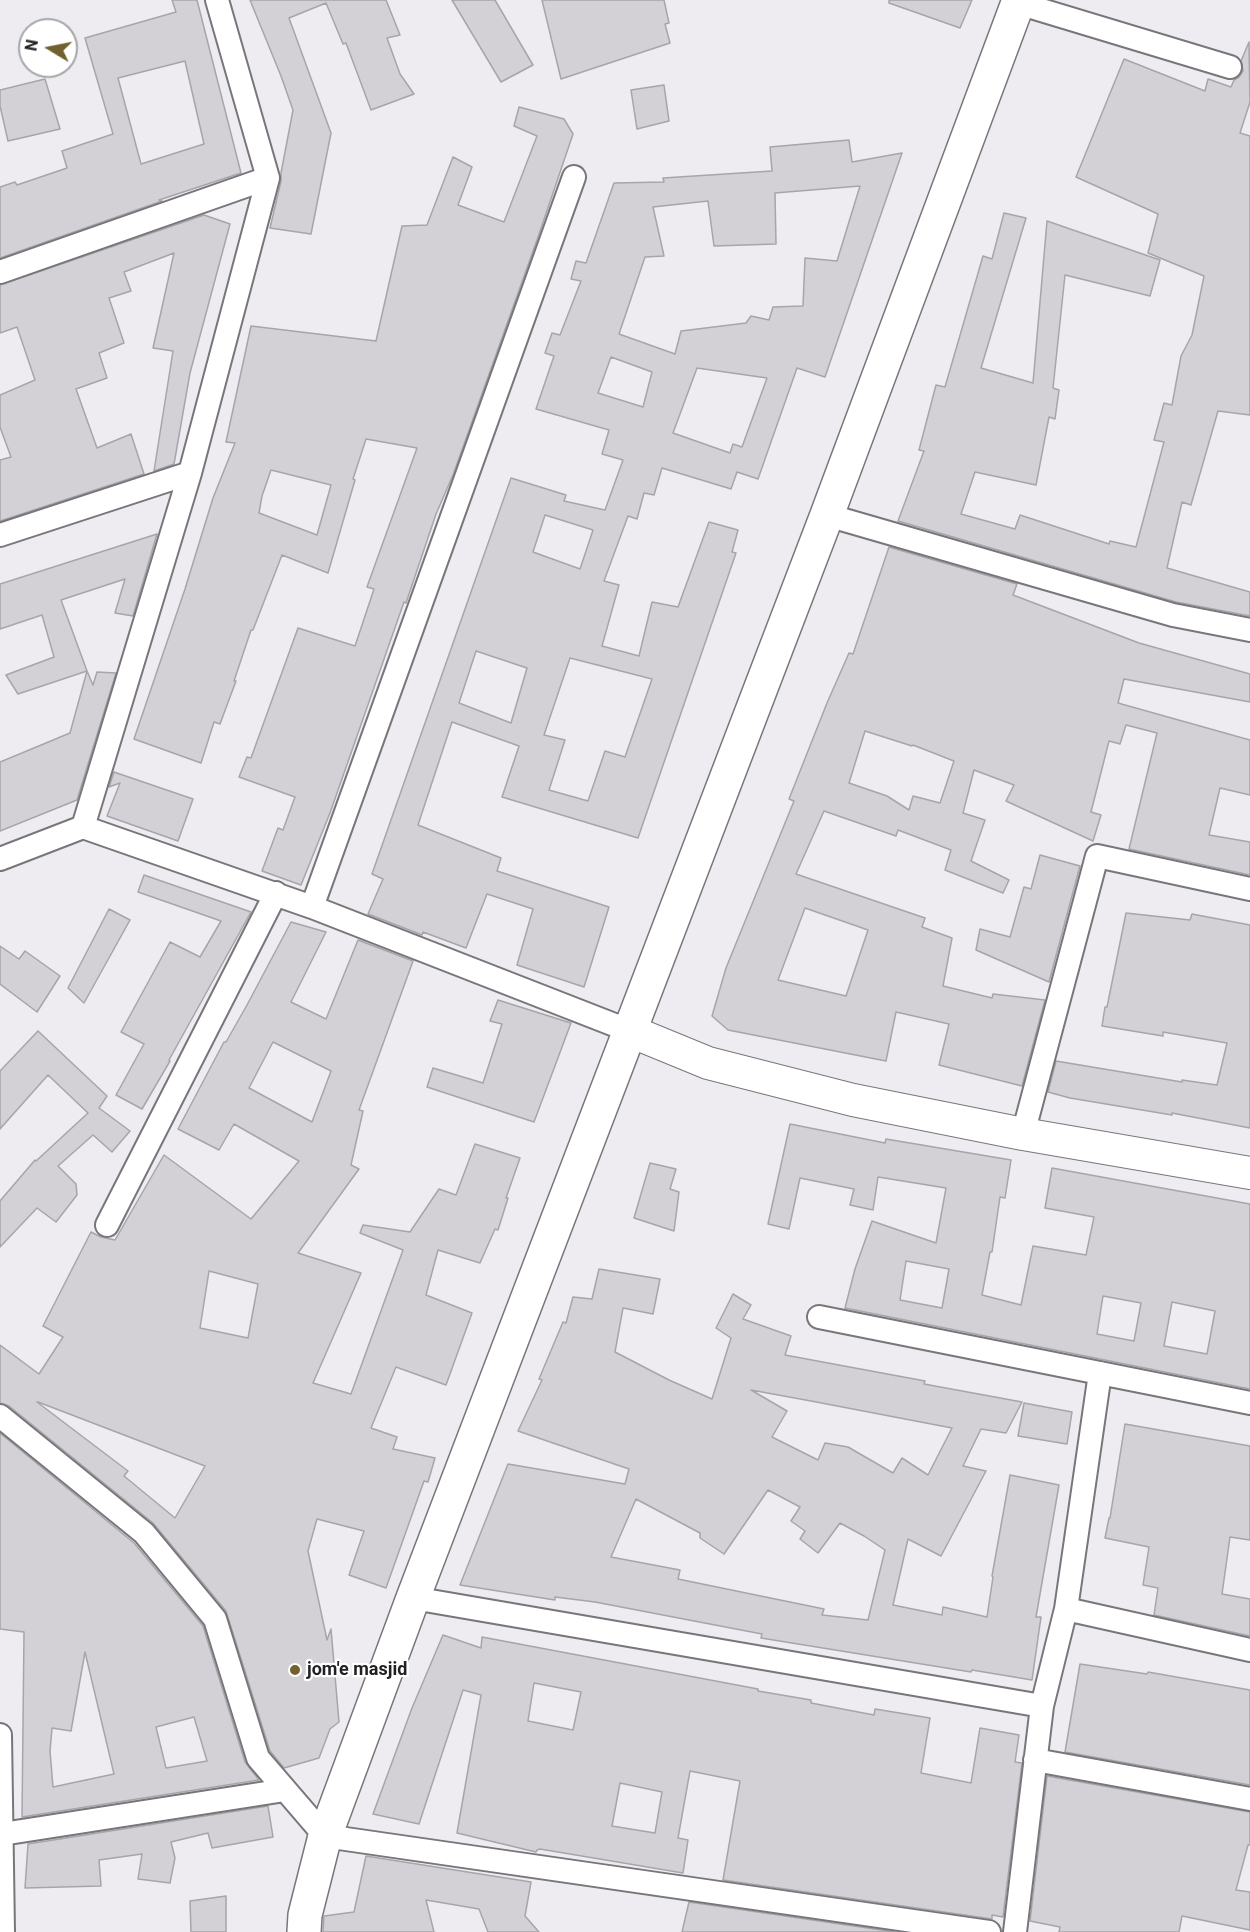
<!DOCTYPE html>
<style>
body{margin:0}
#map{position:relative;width:1250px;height:1932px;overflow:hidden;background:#eeecf1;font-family:Roboto,sans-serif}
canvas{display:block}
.north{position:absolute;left:18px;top:18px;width:60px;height:60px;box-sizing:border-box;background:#fff;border:2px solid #a6a6a7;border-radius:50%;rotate:280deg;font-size:16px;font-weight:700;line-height:24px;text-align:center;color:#212022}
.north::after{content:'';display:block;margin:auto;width:21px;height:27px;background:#71612f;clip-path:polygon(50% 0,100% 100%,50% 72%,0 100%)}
</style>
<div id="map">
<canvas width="1250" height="1932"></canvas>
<div class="north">N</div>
</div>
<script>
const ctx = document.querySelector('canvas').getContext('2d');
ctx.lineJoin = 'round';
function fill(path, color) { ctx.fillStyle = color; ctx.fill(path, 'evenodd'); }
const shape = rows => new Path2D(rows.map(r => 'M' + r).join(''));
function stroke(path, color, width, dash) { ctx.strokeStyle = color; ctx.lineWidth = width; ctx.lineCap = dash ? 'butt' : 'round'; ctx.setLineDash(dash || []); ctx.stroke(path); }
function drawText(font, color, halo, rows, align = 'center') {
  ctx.font = font + ' Roboto,sans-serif'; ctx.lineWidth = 4.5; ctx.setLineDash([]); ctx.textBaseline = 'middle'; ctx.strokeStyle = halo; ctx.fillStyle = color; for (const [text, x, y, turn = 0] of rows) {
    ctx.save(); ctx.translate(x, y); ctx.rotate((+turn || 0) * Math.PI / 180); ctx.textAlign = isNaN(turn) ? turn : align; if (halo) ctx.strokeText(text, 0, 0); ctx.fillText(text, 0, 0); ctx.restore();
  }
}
const building = shape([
 [172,0,197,0,241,173,159,200,162,201,0,258,0,187,15,182,17,185,67,168,62,151,113,134,85,38,176,12,172,0],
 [185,61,204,144,141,164,118,78,185,61],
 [250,0,386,0,400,35,387,38,400,74,414,94,371,110,346,43,343,44,326,3,289,18,331,133,311,234,270,228,281,181,281,173,293,110,281,76,250,0],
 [452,0,495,0,533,65,501,82,452,0],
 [542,0,664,0,669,23,665,24,670,43,561,79,542,0],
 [889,0,972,0,960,28,889,3,889,0],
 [1249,42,1250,102,1240,133,1250,136,1250,415,1218,411,1191,505,1182,502,1167,568,1250,592,1250,616,1176,602,898,521,924,451,919,450,936,385,945,387,983,256,992,259,1004,213,1026,218,981,368,1033,383,1047,221,1160,260,1150,296,1065,275,1053,388,1059,390,1055,419,1049,417,1036,485,975,472,961,514,1015,529,1020,515,1109,544,1110,541,1136,547,1164,442,1154,440,1164,403,1172,405,1181,356,1192,335,1204,276,1148,253,1158,214,1076,177,1124,59,1205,91,1208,79,1231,87,1234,80,1239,77,1243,71,1241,61,1249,42],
 [45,79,60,129,8,141,0,106,0,90,45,79],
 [664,85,669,121,637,129,631,90,664,85],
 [519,107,564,119,573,134,537,240,453,475,436,514,406,603,404,602,330,813,301,885,262,871,278,828,283,830,295,797,239,777,247,757,251,758,298,628,355,646,374,589,367,587,417,448,366,439,353,479,355,480,328,573,282,555,253,630,251,630,234,681,236,681,220,724,214,722,201,763,134,739,185,589,213,498,235,443,226,442,251,326,376,341,402,226,427,225,453,157,472,167,458,205,504,222,537,136,514,126,519,107],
 [271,470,331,485,317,535,259,513,262,496,271,470],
 [849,140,852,162,902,153,825,377,797,368,758,479,737,472,731,489,662,468,654,495,644,493,637,519,628,516,604,581,619,585,602,646,639,656,652,602,678,607,709,522,738,530,732,552,736,553,638,838,502,797,519,746,452,722,418,825,501,858,497,871,609,907,584,987,517,965,533,909,487,894,466,948,423,932,422,935,368,914,383,879,372,874,511,478,566,495,564,501,605,510,623,460,602,454,609,430,536,409,554,356,545,353,552,333,560,335,581,281,571,279,576,261,586,263,614,183,664,182,663,178,772,171,770,147,849,140],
 [860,186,837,261,805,258,803,306,773,307,769,320,751,316,746,323,681,331,675,354,619,334,645,257,664,256,653,207,708,201,714,246,776,244,775,193,860,186],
 [611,357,652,372,643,407,598,393,611,357],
 [697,368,767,378,742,447,733,444,730,453,673,433,697,368],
 [545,515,593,530,580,569,533,552,545,515],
 [476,651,527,668,511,723,459,703,476,651],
 [570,658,652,679,625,757,605,751,588,801,549,790,565,740,544,735,570,658],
 [204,215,230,224,190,373,174,464,154,471,173,351,153,348,174,253,124,272,131,291,109,298,124,343,99,353,107,378,76,389,97,448,131,434,144,474,0,521,0,460,11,457,0,427,0,395,35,380,17,327,0,333,0,285,204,215],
 [157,534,133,616,115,613,125,579,61,600,87,671,18,694,6,675,54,657,42,615,0,629,0,584,157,534],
 [889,547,1017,584,1013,595,1139,643,1250,674,1250,702,1124,679,1118,703,1250,740,1250,795,1220,788,1209,835,1250,842,1250,875,1129,849,1157,733,1126,725,1120,744,1109,741,1091,812,1101,815,1093,841,1006,801,1014,785,974,770,963,813,985,820,971,861,1009,880,1003,893,945,870,951,850,898,830,896,836,824,811,796,874,925,918,922,927,952,938,943,986,992,998,993,994,1045,1000,1022,1086,939,1065,949,1024,896,1012,886,1061,728,1030,712,1016,726,968,794,801,789,799,827,703,849,653,853,654,889,547],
 [865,731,912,746,913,745,954,761,940,803,913,796,909,810,887,796,849,783,865,731],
 [805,908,868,930,846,996,778,980,805,908],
 [87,671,93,685,97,672,116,673,77,800,0,831,0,762,70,733,87,671],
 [114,772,193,799,178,841,107,816,120,783,109,787,114,772],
 [1040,855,1080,866,1049,982,976,950,980,929,1010,937,1024,887,1031,889,1040,855],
 [144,875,251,912,169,1060,170,1061,142,1109,116,1095,144,1044,121,1032,170,942,200,957,221,921,138,892,144,875],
 [109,909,130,920,84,1003,68,988,109,909],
 [1126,913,1190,920,1192,914,1250,925,1250,1128,1172,1113,1172,1115,1070,1098,1048,1092,1056,1061,1182,1082,1182,1080,1217,1085,1227,1043,1163,1032,1163,1036,1102,1026,1105,1007,1107,1007,1126,913],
 [291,922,326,932,291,1002,326,1019,358,940,413,961,359,1110,363,1111,351,1165,359,1169,298,1253,361,1273,313,1383,351,1394,403,1250,360,1233,363,1225,410,1232,439,1189,456,1195,475,1144,520,1158,506,1198,508,1198,498,1230,495,1229,480,1263,438,1250,426,1295,472,1313,446,1385,396,1367,371,1428,397,1437,393,1449,435,1458,428,1482,424,1481,386,1588,349,1575,364,1531,317,1519,308,1551,327,1640,331,1629,339,1722,330,1729,319,1758,284,1768,270,1751,226,1611,153,1523,9,1406,0,1403,0,1345,39,1374,63,1337,43,1326,91,1232,101,1237,115,1240,164,1155,251,1219,299,1161,234,1124,219,1150,178,1129,224,1042,226,1042,247,1005,291,922],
 [273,1042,331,1071,312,1122,249,1088,273,1042],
 [209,1271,258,1284,248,1338,200,1328,209,1271],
 [37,1402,38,1402,205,1466,175,1518,124,1476,128,1471,37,1402],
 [0,946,19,959,25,951,60,976,37,1012,0,984,0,946],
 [498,1000,571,1023,534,1122,427,1087,433,1068,483,1083,502,1024,490,1021,498,1000],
 [38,1031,107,1096,99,1108,130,1131,112,1152,93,1135,58,1166,76,1184,77,1195,56,1222,37,1208,0,1247,0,1201,35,1160,36,1161,88,1113,48,1075,0,1129,0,1071,38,1031],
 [790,1124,885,1143,886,1139,1011,1160,1005,1198,1000,1197,992,1252,990,1252,982,1295,1021,1305,1033,1246,1086,1255,1094,1217,1045,1208,1052,1168,1250,1204,1250,1389,845,1308,855,1269,872,1221,936,1243,946,1188,878,1177,873,1210,850,1205,854,1189,800,1178,789,1229,768,1224,790,1124],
 [906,1261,949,1269,942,1308,900,1300,906,1261],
 [1103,1296,1141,1303,1134,1341,1097,1334,1103,1296],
 [1172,1302,1215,1311,1207,1354,1164,1346,1172,1302],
 [650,1163,676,1169,670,1189,679,1192,674,1231,634,1218,650,1163],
 [599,1269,660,1279,653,1314,623,1308,615,1352,669,1380,712,1399,731,1338,716,1328,733,1294,751,1305,743,1319,791,1336,785,1355,925,1381,924,1384,1022,1402,1006,1433,981,1429,963,1466,986,1471,941,1556,908,1539,893,1605,942,1615,943,1607,987,1617,993,1577,992,1576,1010,1475,1059,1485,1036,1617,1041,1617,1032,1680,972,1670,971,1672,761,1638,762,1634,595,1602,555,1597,555,1600,460,1585,508,1464,625,1484,629,1469,518,1431,542,1380,539,1379,563,1322,566,1323,573,1297,592,1299,599,1269],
 [751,1390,811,1401,952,1428,928,1475,902,1458,893,1473,848,1447,825,1443,818,1460,772,1437,787,1411,751,1390],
 [768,1490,800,1507,791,1521,805,1531,800,1539,818,1553,840,1523,864,1536,885,1550,868,1620,822,1615,824,1609,678,1579,680,1570,611,1557,636,1499,700,1533,700,1538,724,1554,768,1490],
 [1024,1403,1072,1412,1067,1444,1018,1436,1024,1403],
 [1125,1424,1250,1446,1250,1540,1230,1537,1222,1594,1250,1599,1250,1636,1154,1615,1158,1588,1143,1585,1149,1547,1105,1538,1109,1518,1110,1518,1125,1424],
 [0,1433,134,1543,203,1626,245,1762,259,1780,22,1817,24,1632,0,1629,0,1433],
 [85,1652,114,1774,53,1787,50,1751,52,1728,71,1731,85,1652],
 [194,1717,207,1761,166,1768,156,1727,194,1717],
 [443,1635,481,1648,482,1637,758,1689,758,1691,811,1700,811,1703,874,1715,875,1709,930,1718,921,1773,971,1783,980,1728,1019,1735,1015,1762,1022,1763,1003,1917,992,1915,992,1919,723,1880,740,1781,690,1771,678,1838,688,1840,683,1873,540,1849,537,1850,536,1852,457,1833,481,1695,463,1690,419,1824,373,1814,412,1708,443,1635],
 [534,1683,581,1692,573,1730,528,1721,534,1683],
 [620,1783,662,1792,655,1833,612,1826,620,1783],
 [1080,1664,1147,1674,1148,1672,1250,1690,1250,1785,1065,1752,1080,1664],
 [1047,1776,1250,1812,1250,1845,1248,1845,1236,1890,1250,1892,1250,1930,1182,1916,1179,1932,1059,1932,1060,1927,1030,1921,1047,1776],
 [268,1806,273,1837,212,1848,208,1833,171,1842,175,1858,170,1883,138,1879,142,1854,99,1860,101,1886,25,1888,28,1844,268,1806],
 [366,1856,531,1882,525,1916,539,1932,488,1932,479,1909,426,1900,434,1932,323,1932,324,1916,354,1912,366,1856],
 [226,1896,226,1932,191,1932,190,1901,226,1896],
 [689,1902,895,1932,682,1932,689,1902]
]);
fill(building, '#d3d1d6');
stroke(building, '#a7a4aa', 1.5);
const minor = shape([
 [1018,3,1230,67],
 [0,272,268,178],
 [827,515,1173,615,1250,630],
 [0,535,190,473],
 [83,827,190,473,268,178,217,0],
 [0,859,83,827,312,907,630,1031],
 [312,907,574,177],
 [1023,1134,1097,856,1250,889],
 [107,1225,276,893],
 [819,1317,1250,1403],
 [0,1416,144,1533,215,1619,258,1758,325,1836,989,1932],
 [413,1598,1042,1706],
 [1066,1609,1250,1650],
 [0,1735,3,1932],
 [1035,1760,1250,1799],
 [2,1834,285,1790],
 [1015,1932,1042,1706,1066,1609,1100,1373]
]);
const secondary = shape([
 [630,1031,708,1063,853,1100,1023,1134,1250,1173]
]);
const primary = shape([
 [304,1932,305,1915,325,1836,413,1598,827,515,1019,0]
]);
stroke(minor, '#78767b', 26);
stroke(secondary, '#78767b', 34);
stroke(primary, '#78767b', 36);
stroke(minor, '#fff', 22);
stroke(secondary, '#fff', 32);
stroke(primary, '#fff', 33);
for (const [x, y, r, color] of [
 [295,1670,6,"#71612f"]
]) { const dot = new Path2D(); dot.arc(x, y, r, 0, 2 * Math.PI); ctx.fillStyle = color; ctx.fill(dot); stroke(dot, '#fff', 2); }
drawText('bold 18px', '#212022', '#fff', [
 ["jom'e masjid",307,1670]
], 'left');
</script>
